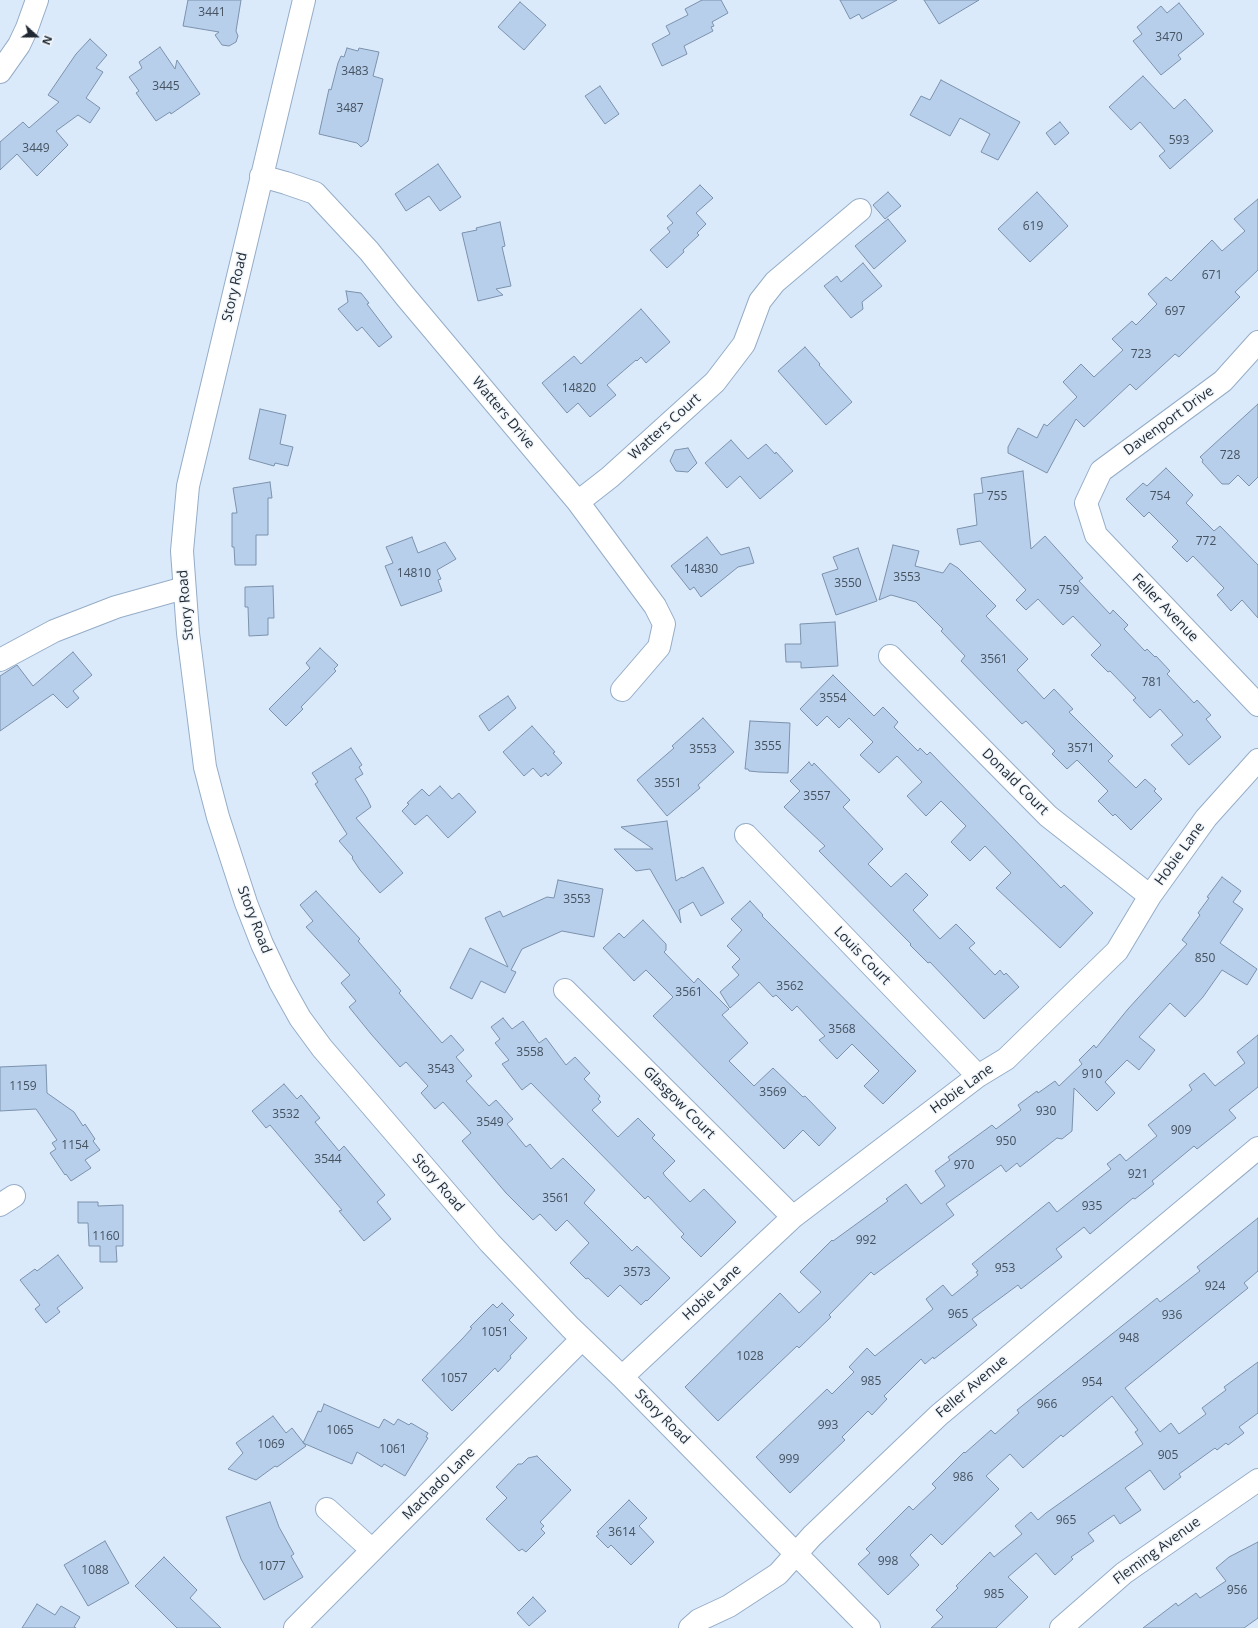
<!DOCTYPE html>
<style>
body{margin:0}
#map{position:relative;width:1258px;height:1628px;overflow:hidden;background:#dbeafb;font-family:"Open Sans",sans-serif}
canvas{display:block}
.north{position:absolute;left:16px;top:16px;width:40px;height:40px;-webkit-text-stroke:3px #f1f6fb;paint-order:stroke;rotate:111deg;font-size:11px;font-weight:700;line-height:16px;text-align:center;color:#1f2832}
.north::after{content:'';display:block;margin:auto;width:14px;height:18px;background:#1f2832;clip-path:polygon(50% 0,100% 100%,50% 72%,0 100%)}
</style>
<div id="map">
<canvas width="1258" height="1628"></canvas>
<div class="north">N</div>
</div>
<script>
const ctx = document.querySelector('canvas').getContext('2d');
ctx.lineJoin = 'round';
function fill(path, color) { ctx.fillStyle = color; ctx.fill(path, 'evenodd'); }
const shape = rows => new Path2D(rows.map(r => 'M' + r).join(''));
function stroke(path, color, width, dash) { ctx.strokeStyle = color; ctx.lineWidth = width; ctx.lineCap = dash ? 'butt' : 'round'; ctx.setLineDash(dash || []); ctx.stroke(path); }
function drawText(font, color, halo, rows, align = 'center') {
  ctx.font = font + ' "Open Sans",sans-serif'; ctx.lineWidth = 3; ctx.setLineDash([]); ctx.textBaseline = 'middle'; ctx.strokeStyle = halo; ctx.fillStyle = color; for (const [text, x, y, turn = 0] of rows) {
    ctx.save(); ctx.translate(x, y); ctx.rotate((+turn || 0) * Math.PI / 180); ctx.textAlign = isNaN(turn) ? turn : align; if (halo) ctx.strokeText(text, 0, 0); ctx.fillText(text, 0, 0); ctx.restore();
  }
}
const building = shape([
 [188,0,241,0,236,31,238,36,236,42,229,46,222,45,215,35,219,32,183,26,188,0],
 [702,0,721,0,728,13,712,22,714,26,711,27,713,31,684,46,687,54,662,66,652,44,670,34,666,26,688,15,685,9,702,0],
 [840,0,897,0,862,19,859,14,850,19,840,0],
 [924,0,979,0,939,24,924,0],
 [520,2,546,25,524,50,498,27,520,2],
 [1179,3,1204,34,1178,55,1181,59,1161,75,1133,41,1142,34,1137,27,1161,6,1167,13,1179,3],
 [90,39,107,55,96,68,103,72,86,98,100,108,90,123,78,115,56,131,68,145,37,176,17,154,0,170,0,142,23,122,29,128,59,102,48,95,76,54,90,39],
 [160,47,175,69,177,60,200,94,171,114,170,112,156,121,136,93,139,91,129,77,142,68,139,62,160,47],
 [347,48,358,51,359,48,379,52,373,76,383,79,368,141,361,147,357,143,319,134,329,89,331,90,338,63,341,56,344,57,347,48],
 [1143,76,1174,109,1185,99,1213,131,1170,169,1159,156,1165,151,1140,122,1131,130,1109,107,1143,76],
 [941,80,1020,122,998,160,981,152,990,134,960,118,950,136,910,115,921,96,930,100,941,80],
 [600,86,619,114,605,124,585,96,600,86],
 [1060,122,1069,133,1055,145,1046,133,1060,122],
 [438,164,461,197,440,211,429,196,406,211,395,194,438,164],
 [700,185,713,198,696,213,706,224,697,233,699,235,683,250,684,252,667,268,650,250,670,232,667,228,673,223,667,216,700,185],
 [888,192,901,206,885,219,873,205,888,192],
 [1037,192,1068,226,1030,262,998,229,1037,192],
 [1258,199,1258,270,1235,292,1240,297,1179,357,1175,354,1136,390,1130,384,1084,427,1076,419,1047,473,1008,453,1008,447,1018,428,1037,438,1044,424,1047,426,1077,397,1063,382,1081,364,1094,377,1123,350,1112,339,1132,321,1136,325,1157,304,1148,294,1166,277,1171,281,1212,240,1222,251,1245,231,1234,219,1258,199],
 [888,219,906,241,874,269,855,246,888,219],
 [500,222,505,246,502,247,511,286,496,289,503,295,478,301,462,233,477,230,476,228,500,222],
 [863,263,882,286,862,302,863,309,851,318,824,286,837,276,841,282,863,263],
 [346,291,361,293,369,303,367,304,392,337,379,347,362,327,357,331,338,309,348,302,346,291],
 [641,309,670,342,646,363,641,357,637,361,636,360,607,385,616,395,590,417,578,403,567,413,542,383,574,356,581,364,641,309],
 [805,347,820,364,819,365,852,402,826,425,778,371,805,347],
 [1258,404,1258,477,1249,486,1238,475,1229,484,1222,484,1202,462,1203,460,1200,457,1258,404],
 [260,409,286,415,280,444,293,447,288,466,275,463,274,466,249,459,260,409],
 [731,440,748,459,766,444,775,454,776,452,793,471,760,499,740,476,727,488,705,463,731,440],
 [688,448,697,463,688,472,676,471,670,461,675,450,688,448],
 [1166,468,1193,495,1186,503,1214,531,1220,526,1258,565,1258,618,1242,600,1231,611,1217,595,1224,588,1193,556,1187,562,1172,547,1178,541,1149,512,1144,517,1126,499,1143,483,1147,486,1166,468],
 [1023,471,1031,549,1045,536,1083,578,1079,581,1110,614,1113,610,1128,625,1124,629,1145,651,1147,649,1155,657,1156,656,1170,671,1167,674,1194,703,1197,700,1211,715,1206,719,1221,737,1189,765,1171,745,1183,735,1160,709,1150,718,1133,700,1136,698,1110,671,1108,672,1091,655,1101,645,1073,616,1063,625,1038,599,1026,610,1016,600,1026,590,980,541,960,545,957,529,977,525,974,494,983,493,981,478,1023,471],
 [270,482,272,498,268,498,268,535,256,535,256,565,235,565,234,547,232,547,232,513,237,513,233,488,270,482],
 [412,537,418,553,445,542,456,559,437,570,441,579,438,580,442,591,401,606,385,566,393,563,386,547,412,537],
 [707,537,721,555,749,547,754,563,738,567,701,597,694,587,690,590,671,566,707,537],
 [893,545,919,551,915,566,943,573,950,563,958,568,996,606,986,616,1028,659,1017,670,1044,699,1054,689,1073,709,1069,712,1113,756,1108,761,1136,788,1145,779,1156,789,1154,791,1162,799,1131,830,1115,814,1113,816,1098,801,1108,791,1077,760,1067,769,1052,754,1055,751,1026,721,1022,724,961,661,965,656,941,631,943,629,916,602,891,595,879,600,893,545],
 [858,548,877,601,836,615,822,574,838,569,833,557,858,548],
 [273,586,274,618,268,618,268,635,249,636,248,607,245,607,245,587,273,586],
 [835,622,838,666,801,668,801,662,786,662,785,644,801,644,800,624,835,622],
 [320,648,338,665,334,669,336,671,301,707,303,709,286,726,269,709,310,668,306,663,320,648],
 [73,652,92,675,73,691,79,698,67,708,53,694,0,731,0,676,17,665,33,686,73,652],
 [833,675,874,716,883,707,898,722,894,727,918,751,920,748,927,755,930,752,1061,888,1064,885,1093,913,1060,948,996,888,1011,873,985,846,970,861,951,842,966,826,941,801,926,816,907,796,922,782,897,756,879,773,860,755,873,742,849,718,839,728,827,716,817,726,800,709,833,675],
 [508,696,516,708,489,731,479,716,508,696],
 [703,718,734,752,698,785,700,788,667,816,637,780,674,748,672,746,703,718],
 [750,721,790,723,788,773,759,772,749,771,748,769,745,769,750,721],
 [532,726,555,752,553,753,562,763,548,776,546,773,541,777,533,768,524,776,503,752,532,726],
 [351,748,362,765,359,767,363,774,355,779,367,798,371,807,356,818,403,873,380,893,360,870,352,858,353,857,339,841,347,834,315,784,318,782,312,773,351,748],
 [809,762,812,766,814,763,850,800,843,807,883,849,868,864,891,887,906,873,928,895,913,910,940,939,956,924,975,943,969,948,995,975,1000,970,1004,975,1006,973,1019,987,984,1019,930,962,928,963,910,945,911,944,819,851,825,846,784,807,800,791,790,781,809,762],
 [440,786,452,799,459,793,476,812,448,838,427,815,415,825,402,811,409,804,407,803,422,789,429,796,440,786],
 [667,821,676,881,682,877,683,878,703,867,724,903,701,916,693,902,679,910,681,923,650,869,636,871,614,849,653,849,621,827,667,821],
 [1222,877,1241,891,1233,902,1243,909,1220,943,1257,969,1247,985,1222,970,1203,997,1185,1017,1170,1003,1139,1037,1155,1050,1139,1070,1127,1060,1105,1082,1115,1093,1097,1111,1074,1088,1072,1131,1062,1139,1057,1138,1020,1167,1017,1163,1006,1172,1001,1165,946,1204,954,1215,874,1275,871,1272,829,1315,831,1317,799,1348,797,1346,718,1421,685,1387,780,1293,799,1313,821,1292,800,1272,832,1240,833,1241,888,1201,886,1199,906,1184,921,1204,945,1186,935,1171,950,1160,948,1157,992,1125,996,1129,1021,1110,1018,1105,1037,1091,1038,1093,1055,1081,1059,1086,1082,1064,1079,1060,1094,1045,1096,1048,1128,1009,1187,944,1182,940,1200,915,1198,913,1209,898,1207,897,1222,877],
 [558,880,603,889,594,937,562,931,522,949,511,970,516,972,505,993,481,981,472,999,450,988,470,948,508,967,485,918,500,911,503,917,547,897,554,898,558,880],
 [316,891,360,939,358,941,401,991,399,993,442,1043,451,1035,464,1050,456,1057,472,1076,466,1081,489,1106,496,1100,513,1119,507,1124,526,1147,530,1144,551,1169,563,1158,595,1190,584,1203,632,1251,637,1246,670,1278,647,1301,646,1300,641,1305,620,1285,608,1297,588,1278,586,1279,570,1263,589,1243,567,1220,556,1231,540,1214,533,1220,506,1193,462,1141,471,1133,443,1102,435,1109,421,1093,428,1086,406,1062,400,1067,371,1034,349,1007,356,1001,341,983,350,975,306,927,313,921,300,905,316,891],
 [750,901,763,915,762,916,916,1071,883,1104,864,1086,879,1071,852,1044,837,1059,819,1040,825,1036,797,1006,792,1011,776,995,773,997,759,982,730,1008,720,992,739,975,732,967,740,959,727,946,742,930,731,919,750,901],
 [643,920,666,944,666,950,664,952,694,983,698,978,729,1009,722,1015,748,1043,729,1061,754,1086,773,1068,803,1097,805,1096,836,1128,819,1146,803,1130,784,1149,653,1016,673,997,646,970,634,981,603,948,619,933,624,938,643,920],
 [503,1018,512,1029,523,1021,539,1043,546,1038,566,1065,575,1057,590,1073,584,1079,600,1096,598,1099,601,1102,592,1110,618,1137,638,1118,655,1135,652,1138,675,1161,663,1173,665,1176,690,1202,704,1189,736,1222,701,1257,681,1237,684,1234,648,1196,645,1199,531,1083,522,1090,502,1064,509,1060,495,1043,500,1039,491,1027,503,1018],
 [1258,1035,1258,1087,1229,1110,1236,1118,1197,1149,1194,1146,1152,1181,1154,1184,1135,1199,1133,1198,1090,1234,1084,1227,1056,1249,1062,1257,1021,1289,1018,1285,972,1319,977,1325,934,1359,933,1357,925,1364,921,1359,884,1396,887,1399,872,1415,868,1411,842,1437,845,1440,790,1493,756,1457,827,1389,832,1394,854,1372,849,1367,867,1348,875,1356,933,1309,926,1299,943,1285,952,1296,978,1275,976,1272,978,1271,972,1264,1049,1202,1057,1212,1111,1169,1107,1164,1120,1154,1126,1161,1157,1136,1148,1125,1192,1090,1189,1085,1204,1073,1215,1086,1245,1063,1237,1052,1258,1035],
 [46,1065,47,1093,74,1112,83,1126,85,1124,95,1139,93,1141,100,1150,85,1160,91,1168,71,1181,66,1174,65,1175,50,1153,56,1149,52,1143,57,1140,36,1109,0,1111,0,1067,46,1065],
 [284,1084,297,1099,301,1095,320,1118,315,1122,339,1151,344,1146,385,1195,377,1202,391,1219,364,1241,339,1211,342,1210,270,1125,266,1128,252,1111,284,1084],
 [78,1202,98,1202,98,1206,123,1205,123,1246,116,1246,117,1262,100,1262,100,1246,89,1246,88,1223,78,1223,78,1202],
 [1258,1218,1258,1271,1244,1283,1248,1288,1125,1388,1160,1432,1171,1423,1179,1434,1206,1414,1202,1408,1226,1390,1224,1387,1258,1362,1258,1413,1239,1427,1244,1433,1228,1445,1226,1443,1217,1450,1215,1448,1179,1474,1181,1477,1164,1490,1150,1470,1125,1488,1141,1510,1120,1524,1114,1515,1088,1533,1094,1541,1071,1557,1073,1559,1055,1575,1036,1553,1008,1577,1028,1597,996,1628,931,1628,943,1617,936,1610,958,1588,956,1586,990,1552,994,1557,1022,1534,1015,1526,1031,1512,1038,1520,1046,1513,1143,1444,1135,1432,1138,1430,1112,1396,1063,1437,1061,1435,1023,1468,1010,1454,986,1476,999,1489,942,1545,931,1534,910,1555,919,1565,888,1595,858,1564,870,1553,866,1549,909,1506,913,1510,936,1488,932,1484,964,1452,965,1453,991,1430,995,1434,1019,1413,1017,1410,1157,1298,1160,1302,1200,1271,1197,1267,1258,1218],
 [58,1255,83,1288,57,1308,60,1312,46,1323,35,1309,40,1305,20,1280,35,1269,37,1271,58,1255],
 [502,1303,514,1315,509,1320,527,1338,510,1356,511,1358,498,1372,495,1368,452,1411,422,1380,463,1338,472,1328,470,1327,493,1304,497,1308,502,1303],
 [324,1404,379,1428,384,1419,394,1425,398,1419,409,1425,411,1423,428,1433,426,1437,428,1438,405,1476,384,1464,382,1467,357,1452,352,1464,303,1443,318,1411,321,1412,324,1404],
 [273,1416,286,1433,292,1428,306,1446,277,1467,275,1466,256,1480,228,1469,243,1453,236,1443,273,1416],
 [537,1456,571,1490,540,1522,544,1526,541,1529,545,1533,526,1552,522,1549,519,1551,486,1519,507,1498,496,1487,518,1464,522,1464,528,1458,537,1456],
 [629,1500,647,1518,639,1526,654,1542,631,1565,611,1545,608,1548,596,1536,599,1534,597,1532,629,1500],
 [270,1502,279,1527,294,1554,291,1556,303,1577,264,1600,241,1559,226,1517,270,1502],
 [105,1541,129,1583,88,1606,64,1565,105,1541],
 [1258,1542,1258,1618,1244,1628,1143,1628,1176,1603,1178,1606,1196,1593,1200,1598,1226,1581,1216,1568,1229,1557,1258,1542],
 [164,1557,197,1590,190,1598,221,1628,177,1628,135,1586,164,1557],
 [533,1597,546,1611,529,1626,517,1613,533,1597],
 [37,1604,55,1615,61,1606,80,1617,74,1627,76,1628,22,1628,37,1604]
]);
fill(building, '#b7cfeb');
stroke(building, '#7b92ac', 1);
const minor = shape([
 [304,0,188,486,182,551,188,633,205,767,218,817,246,903,262,944,281,984,300,1018,322,1048,433,1177,490,1243,570,1327,622,1377,869,1628],
 [0,72,19,45,27,28,37,0],
 [261,176,286,183,315,193,369,251,405,296,578,502,655,606,664,624,659,647,622,690],
 [1258,342,1223,381,1101,471,1086,503,1096,535,1258,705],
 [578,502,610,477,715,382,744,344,760,301,775,282,860,210],
 [890,656,1048,816,1150,896],
 [0,660,54,631,116,607,184,588],
 [746,835,978,1076],
 [565,990,793,1217],
 [0,1205,14,1196],
 [622,1377,793,1217,978,1076,1006,1059,1117,951,1150,896,1206,818,1258,760],
 [327,1509,372,1550],
 [295,1628,582,1339],
 [690,1628,699,1620,729,1606,778,1574,812,1536,939,1415,1258,1148],
 [1061,1628,1124,1573,1258,1480]
]);
stroke(minor, '#95adc7', 24);
stroke(minor, '#fff', 22);
drawText('12px', '#455260', null, [
 ["3441",212,13],
 ["3470",1169,38],
 ["3483",355,72],
 ["3445",166,87],
 ["3487",350,109],
 ["593",1179,141],
 ["3449",36,149],
 ["619",1033,227],
 ["671",1212,276],
 ["697",1175,312],
 ["723",1141,355],
 ["14820",579,389],
 ["728",1230,456],
 ["755",997,497],
 ["754",1160,497],
 ["772",1206,542],
 ["14830",701,570],
 ["14810",414,574],
 ["3553",907,578],
 ["3550",848,584],
 ["759",1069,591],
 ["3561",994,660],
 ["781",1152,683],
 ["3554",833,699],
 ["3555",768,747],
 ["3571",1081,749],
 ["3553",703,750],
 ["3551",668,784],
 ["3557",817,797],
 ["3553",577,900],
 ["850",1205,959],
 ["3562",790,987],
 ["3561",689,993],
 ["3568",842,1030],
 ["3558",530,1053],
 ["3543",441,1070],
 ["910",1092,1075],
 ["1159",23,1087],
 ["3569",773,1093],
 ["930",1046,1112],
 ["3532",286,1115],
 ["3549",490,1123],
 ["909",1181,1131],
 ["950",1006,1142],
 ["1154",75,1146],
 ["3544",328,1160],
 ["970",964,1166],
 ["921",1138,1175],
 ["3561",556,1199],
 ["935",1092,1207],
 ["1160",106,1237],
 ["992",866,1241],
 ["953",1005,1269],
 ["3573",637,1273],
 ["924",1215,1287],
 ["965",958,1315],
 ["936",1172,1316],
 ["1051",495,1333],
 ["948",1129,1339],
 ["1028",750,1357],
 ["1057",454,1379],
 ["985",871,1382],
 ["954",1092,1383],
 ["966",1047,1405],
 ["993",828,1426],
 ["1065",340,1431],
 ["1069",271,1445],
 ["1061",393,1450],
 ["905",1168,1456],
 ["999",789,1460],
 ["986",963,1478],
 ["965",1066,1521],
 ["3614",622,1533],
 ["998",888,1562],
 ["1077",272,1567],
 ["1088",95,1571],
 ["956",1237,1591],
 ["985",994,1595]
]);
drawText('14px', '#1f2832', '#f1f6fb', [
 ["Story Road",235,287,-77],
 ["Watters Drive",503,413,50],
 ["Davenport Drive",1169,421,-36],
 ["Watters Court",665,427,-42],
 ["Story Road",186,605,-95],
 ["Feller Avenue",1165,608,46],
 ["Donald Court",1015,782,45],
 ["Hobie Lane",1180,854,-54],
 ["Story Road",254,920,69],
 ["Louis Court",862,956,46],
 ["Hobie Lane",962,1089,-36],
 ["Glasgow Court",679,1103,45],
 ["Story Road",438,1183,49],
 ["Hobie Lane",712,1293,-43],
 ["Feller Avenue",972,1387,-40],
 ["Story Road",662,1417,45],
 ["Machado Lane",439,1484,-45],
 ["Fleming Avenue",1157,1551,-36]
]);
</script>
